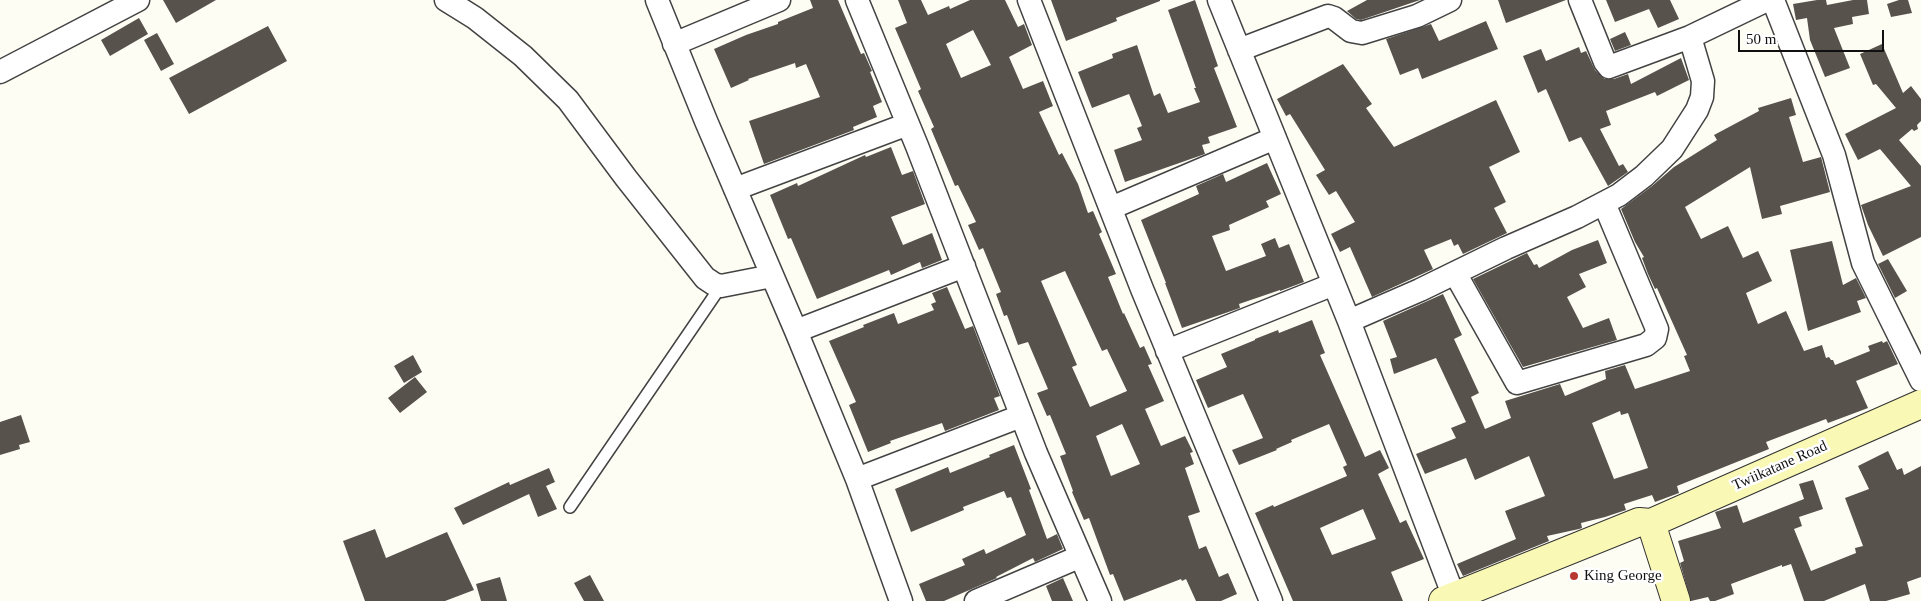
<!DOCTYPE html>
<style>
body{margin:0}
#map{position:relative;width:1921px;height:601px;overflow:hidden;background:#fefdf4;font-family:"Times New Roman",serif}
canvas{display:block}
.scale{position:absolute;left:1738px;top:30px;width:146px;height:22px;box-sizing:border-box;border:2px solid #101010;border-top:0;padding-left:6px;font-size:15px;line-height:18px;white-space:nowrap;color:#101010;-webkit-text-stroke:4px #fff;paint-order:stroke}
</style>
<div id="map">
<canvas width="1921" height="601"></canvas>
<div class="scale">50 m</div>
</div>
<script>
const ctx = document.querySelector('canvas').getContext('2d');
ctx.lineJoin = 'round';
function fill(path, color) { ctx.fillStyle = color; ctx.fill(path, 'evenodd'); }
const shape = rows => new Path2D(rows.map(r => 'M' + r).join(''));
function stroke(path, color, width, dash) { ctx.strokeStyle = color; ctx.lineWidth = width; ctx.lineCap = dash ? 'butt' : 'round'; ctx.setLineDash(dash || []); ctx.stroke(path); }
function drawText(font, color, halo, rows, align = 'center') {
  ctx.font = font + ' "Times New Roman",serif'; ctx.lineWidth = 5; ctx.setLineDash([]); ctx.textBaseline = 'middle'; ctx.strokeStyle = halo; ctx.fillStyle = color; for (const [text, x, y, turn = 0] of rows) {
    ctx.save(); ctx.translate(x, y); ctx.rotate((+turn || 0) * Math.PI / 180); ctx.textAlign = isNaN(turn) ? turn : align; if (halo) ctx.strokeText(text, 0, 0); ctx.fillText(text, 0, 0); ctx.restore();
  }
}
fill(shape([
 [163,0,216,0,176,23],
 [810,0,838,0,861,54,864,53,872,71,870,72,882,102,873,106,877,117,853,127,854,130,764,164,749,121,820,97,806,64,796,68,795,63,748,79,749,80,731,88,714,49,746,35,778,24,778,22,813,8],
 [898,0,921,0,928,15,949,6,950,9,970,0,1005,0,1018,27,1024,24,1032,45,1009,57,1023,89,1043,81,1053,106,1039,112,1059,155,1062,153,1078,184,1088,213,1093,211,1102,232,1099,234,1116,274,1108,277,1123,314,1124,313,1140,348,1144,346,1152,364,1148,365,1164,401,1145,409,1161,446,1185,436,1193,452,1190,453,1194,464,1185,468,1200,512,1188,516,1199,549,1206,546,1219,577,1228,573,1237,594,1221,601,1196,601,1186,579,1182,581,1181,579,1124,601,1113,574,1110,575,1089,518,1084,520,1072,492,1073,491,1060,456,1066,454,1050,415,1047,416,1037,393,1048,389,1028,342,1018,345,1007,315,1004,316,996,294,1001,292,983,248,979,250,968,225,976,222,958,185,955,186,931,129,934,127,918,91,921,89,895,28,907,23],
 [973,30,991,65,961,78,946,44],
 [1065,271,1102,351,1107,349,1127,391,1090,407,1072,367,1077,365,1041,281],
 [1122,424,1140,464,1111,476,1096,436],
 [1051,0,1160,0,1160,1,1116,18,1117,21,1066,41],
 [1195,0,1218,66,1214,68,1237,127,1208,137,1210,143,1202,145,1205,154,1125,182,1114,150,1142,140,1137,128,1142,126,1129,94,1092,108,1078,72,1113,58,1112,54,1137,45,1154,96,1160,93,1168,113,1200,102,1194,88,1196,88,1168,10],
 [1367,0,1420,0,1361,20,1356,19,1347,11],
 [1498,0,1566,0,1506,23],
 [1606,0,1670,0,1679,19,1658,28,1649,9,1615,22],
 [1817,0,1826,0,1827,5,1853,0,1867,0,1869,14,1852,17,1853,24,1834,28,1850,68,1825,77,1810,40,1807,18,1796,20,1793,4],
 [1899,0,1908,0,1912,13,1891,17,1887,4],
 [139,18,148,34,110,56,101,40],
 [1486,21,1498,49,1422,79,1418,68,1400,75,1386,39,1431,24,1439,41],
 [268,26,287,61,189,114,169,78],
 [1625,32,1631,45,1615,51,1610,39],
 [157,33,174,64,161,71,144,40],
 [1882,44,1903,93,1911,86,1921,99,1921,121,1917,125,1918,129,1914,131,1912,129,1899,140,1921,166,1921,237,1883,256,1868,225,1861,205,1911,186,1880,149,1858,160,1845,134,1896,108,1876,84,1873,85,1860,54],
 [1579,47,1581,53,1586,51,1595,70,1605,79,1614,79,1628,74,1631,84,1681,58,1689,80,1657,96,1655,92,1606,111,1611,125,1600,129,1619,166,1623,164,1628,172,1608,186,1581,137,1569,142,1546,89,1538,93,1523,56,1541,49,1546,61],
 [1343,64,1372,104,1366,108,1394,147,1496,100,1520,152,1489,167,1506,202,1494,208,1507,233,1463,254,1458,244,1454,246,1451,239,1424,250,1433,269,1372,297,1350,247,1340,252,1331,234,1355,222,1336,191,1329,195,1316,175,1325,170,1290,114,1286,116,1277,99],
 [1791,98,1796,115,1789,117,1803,162,1821,157,1830,192,1780,206,1782,214,1762,219,1750,167,1685,207,1701,239,1728,226,1743,258,1758,251,1772,281,1746,293,1758,324,1786,311,1804,351,1822,345,1826,358,1829,357,1831,360,1833,360,1835,365,1870,351,1868,346,1882,341,1883,343,1887,341,1898,364,1856,381,1868,408,1828,423,1826,419,1766,442,1769,449,1677,486,1679,493,1655,502,1652,495,1624,504,1626,510,1605,517,1581,523,1582,528,1579,529,1547,536,1549,541,1463,576,1457,564,1516,539,1505,511,1545,496,1529,456,1475,480,1466,458,1425,474,1416,454,1456,438,1451,428,1466,422,1436,358,1394,374,1390,359,1397,357,1383,321,1443,294,1462,335,1454,339,1479,393,1471,397,1485,429,1511,418,1505,401,1560,384,1565,396,1606,379,1605,371,1625,365,1635,389,1690,371,1684,356,1687,355,1657,288,1655,289,1648,274,1642,258,1644,257,1635,242,1621,209,1652,186,1674,167,1717,140,1714,135,1759,111,1758,108],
 [1620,411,1621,415,1628,413,1648,468,1614,479,1592,423],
 [891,147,902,175,913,171,925,204,891,217,903,245,932,233,942,260,922,268,920,262,891,275,889,270,817,299,791,238,788,239,770,195,797,183,798,186,865,155,866,157],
 [1267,163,1281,194,1266,201,1269,207,1229,225,1230,230,1212,236,1226,271,1266,256,1261,244,1275,238,1279,248,1289,244,1304,282,1280,291,1280,290,1239,304,1240,308,1182,328,1165,283,1166,283,1141,220,1199,194,1196,186,1223,174,1226,182],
 [1598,240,1607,263,1579,274,1586,287,1567,297,1583,328,1609,318,1617,340,1523,367,1473,279,1527,253,1534,265,1537,264,1539,268,1572,250],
 [1832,241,1843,285,1856,278,1866,298,1857,301,1861,312,1808,331,1790,250],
 [1888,259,1907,291,1895,298,1878,264],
 [947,287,965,329,973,326,1000,396,994,398,999,410,945,431,942,423,890,441,891,443,868,452,849,405,856,402,829,341,864,327,863,325,894,313,898,324,934,310,931,304,936,302,932,293],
 [1312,320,1325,353,1320,355,1365,457,1380,450,1389,468,1378,474,1400,523,1406,520,1424,559,1391,572,1403,601,1293,601,1255,513,1273,505,1274,507,1347,476,1343,467,1347,465,1329,424,1291,440,1292,442,1276,449,1277,450,1239,465,1232,450,1263,438,1243,394,1208,408,1196,380,1227,367,1221,354,1255,340,1255,339,1278,330,1279,333],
 [1363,509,1376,539,1332,555,1320,528],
 [413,355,422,372,404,383,394,366],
 [415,377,427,392,400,413,388,398],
 [21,415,30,442,19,445,20,449,0,455,0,422],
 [1014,445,1031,489,1029,490,1047,539,1057,534,1063,549,1035,562,1033,558,996,577,997,578,944,601,926,601,919,584,965,565,962,559,984,549,986,554,1026,535,1011,497,1007,498,1004,491,963,507,964,510,911,532,895,489,948,467,950,473,990,457,989,455],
 [1888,451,1897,470,1902,468,1904,475,1921,466,1921,577,1907,582,1910,594,1886,601,1870,601,1865,584,1824,601,1804,601,1791,564,1782,567,1782,565,1731,584,1734,594,1715,601,1710,601,1708,597,1691,601,1680,563,1684,561,1678,541,1721,528,1715,512,1737,505,1743,523,1804,499,1799,484,1813,480,1823,509,1799,517,1802,526,1794,529,1811,571,1856,553,1855,548,1863,546,1845,498,1869,489,1858,466],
 [549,468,555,482,546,486,557,509,538,517,529,494,463,525,454,508,509,482,510,485],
 [375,529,386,558,447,532,474,590,445,601,365,601,343,541],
 [590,575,604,601,584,601,574,583],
 [500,577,507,601,481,601,476,584],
 [1063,578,1073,601,1052,601,1046,586]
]), '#58524d');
const lane = shape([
 [570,507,721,286]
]);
const street = shape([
 [446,0,475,18,523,56,568,100,626,178,705,278,714,284,721,286,772,276],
 [657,0,706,121,796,331,857,479,901,601],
 [857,0,917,146,1036,453,1100,601],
 [1029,0,1142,289,1271,601],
 [1219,0,1349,321,1454,597],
 [1580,0,1605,62,1609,67,1690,37,1767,0],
 [1773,0,1834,155,1863,263,1921,380],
 [674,44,779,0],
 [1239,50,1328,16,1334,18,1351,31,1362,33,1417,16,1450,0],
 [0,72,138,0],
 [735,189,908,124],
 [1111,208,1275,138],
 [1455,273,1517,383,1646,345,1655,338,1657,329,1604,203],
 [1349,321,1420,290,1506,248,1577,217,1619,195,1644,176,1672,149,1697,110,1702,97,1703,81,1690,37],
 [796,331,964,266],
 [1167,351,1334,284],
 [857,479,1021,416],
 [976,601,1079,557]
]);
const secondary = shape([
 [1651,523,1676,601],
 [1443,601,1639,522,1651,523,1921,404]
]);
stroke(lane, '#434343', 14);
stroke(street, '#434343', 25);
stroke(secondary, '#323232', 30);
stroke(lane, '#fff', 11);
stroke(street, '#fff', 22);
stroke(secondary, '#f9f8b4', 28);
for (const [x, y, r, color] of [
 [1574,576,5,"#b73731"]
]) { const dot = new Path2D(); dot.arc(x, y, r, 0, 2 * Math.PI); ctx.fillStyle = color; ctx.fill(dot); stroke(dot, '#fff', 2); }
drawText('15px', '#101010', '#fff', [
 ["Twiikatane Road",1780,466,-24]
]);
drawText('15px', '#101010', '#fff', [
 ["King George",1584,576]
], 'left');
</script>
